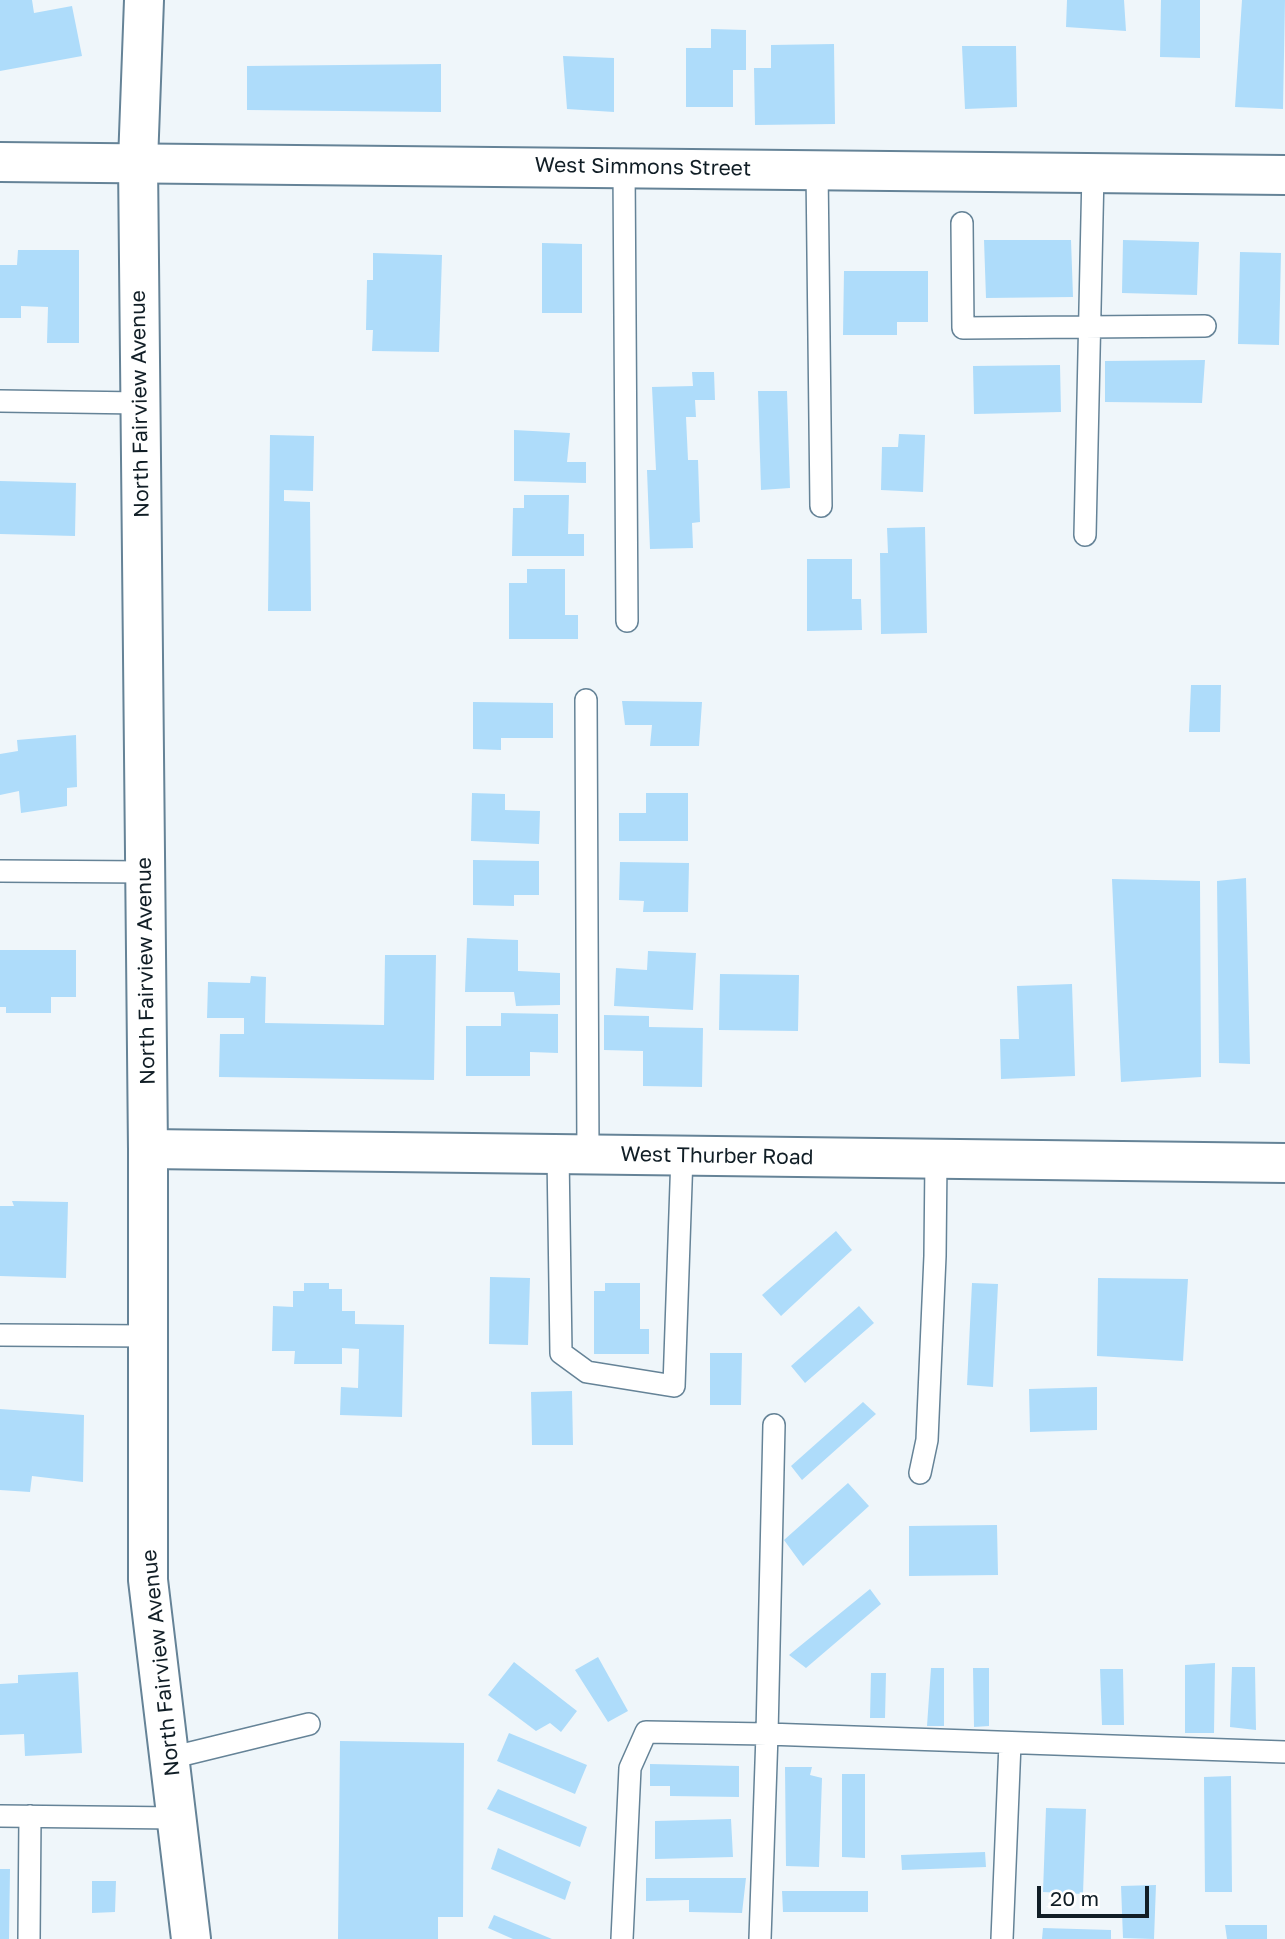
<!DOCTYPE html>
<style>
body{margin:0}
#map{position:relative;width:1285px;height:1939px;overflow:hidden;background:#eff6fa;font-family:"Golos Text",sans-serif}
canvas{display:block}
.scale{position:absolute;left:1037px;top:1886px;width:112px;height:32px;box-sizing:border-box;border:4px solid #111e26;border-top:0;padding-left:9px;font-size:21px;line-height:24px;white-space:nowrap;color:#111e26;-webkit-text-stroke:5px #fff;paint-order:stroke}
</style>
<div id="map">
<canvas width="1285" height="1939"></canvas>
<div class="scale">20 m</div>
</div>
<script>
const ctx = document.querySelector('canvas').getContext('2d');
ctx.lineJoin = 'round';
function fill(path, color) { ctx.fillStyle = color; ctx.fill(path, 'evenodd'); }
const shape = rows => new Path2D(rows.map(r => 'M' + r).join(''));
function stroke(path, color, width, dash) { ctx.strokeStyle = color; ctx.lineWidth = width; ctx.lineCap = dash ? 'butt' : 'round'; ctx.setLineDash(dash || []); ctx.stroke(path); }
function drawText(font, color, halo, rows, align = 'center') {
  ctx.font = font + ' "Golos Text",sans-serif'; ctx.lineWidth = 5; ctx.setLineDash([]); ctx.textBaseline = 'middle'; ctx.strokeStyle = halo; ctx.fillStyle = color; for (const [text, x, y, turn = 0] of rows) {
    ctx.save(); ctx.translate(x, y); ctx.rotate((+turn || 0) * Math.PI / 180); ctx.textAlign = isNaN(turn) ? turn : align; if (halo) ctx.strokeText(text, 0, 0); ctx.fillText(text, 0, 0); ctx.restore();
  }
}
fill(shape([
 [0,0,32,0,34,13,72,6,82,56,0,71],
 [1067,0,1124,0,1126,31,1066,27],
 [1161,0,1200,0,1200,58,1160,57],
 [1242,0,1285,0,1283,109,1235,107],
 [711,29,746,30,746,70,733,70,733,107,686,107,686,48,711,48],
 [834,44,835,124,755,125,754,68,771,68,771,45],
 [962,46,1016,46,1017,107,965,109],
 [563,56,614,58,614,112,567,109],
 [441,64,441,112,247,110,247,66],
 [984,240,1071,240,1073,297,986,298],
 [1123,240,1199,242,1197,295,1122,293],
 [542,243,582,244,582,313,542,313],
 [18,250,79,250,79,343,47,343,48,307,21,306,21,318,0,318,0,265,17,265],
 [1240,252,1281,253,1279,345,1238,344],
 [373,253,442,255,439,352,372,351,373,330,366,330,367,280,373,280],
 [844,271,928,271,928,322,897,322,897,335,843,335],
 [1205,360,1202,403,1105,402,1105,361],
 [1060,365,1061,412,974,414,973,366],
 [692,372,714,372,715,400,695,400,696,417,686,417,688,460,698,460,700,522,692,523,693,548,650,549,647,470,656,470,652,387,693,386],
 [758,391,787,391,790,488,761,490],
 [514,430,570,433,567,462,586,462,586,483,514,481],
 [899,434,925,435,923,492,881,490,882,447,898,447],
 [270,435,314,436,313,491,284,490,284,501,310,502,311,611,268,611],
 [0,481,76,483,75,536,0,534],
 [524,495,569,495,568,534,584,534,584,556,512,556,513,508,524,508],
 [925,527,927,633,881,634,880,553,888,553,887,528],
 [807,559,852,559,852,599,861,599,862,630,807,631],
 [527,569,565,569,565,615,578,615,578,639,509,639,509,583,527,583],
 [1191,685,1221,685,1220,732,1189,732],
 [622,701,702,702,699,746,650,746,652,725,625,725],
 [473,702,553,703,553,738,501,738,501,750,473,749],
 [76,735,77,787,67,788,67,806,21,813,19,791,0,795,0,754,18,751,17,740],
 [472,793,505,794,505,810,540,811,539,844,471,841],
 [646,793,688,793,688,841,619,841,619,813,646,813],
 [473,860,539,861,539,895,514,895,514,906,473,905],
 [620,862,689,863,688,912,643,912,644,901,619,900],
 [1246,878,1250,1064,1219,1063,1217,881],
 [1112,879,1200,881,1201,1077,1121,1082],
 [467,938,518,940,518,971,560,973,560,1005,516,1006,514,992,465,992],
 [0,950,76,950,76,997,51,997,51,1013,6,1013,6,1007,0,1007],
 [648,951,696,953,693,1010,614,1006,616,968,647,970],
 [385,955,436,955,434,1080,219,1077,220,1034,244,1034,244,1018,207,1018,208,982,250,983,251,976,266,977,265,1023,384,1025],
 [720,974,799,975,798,1031,719,1030],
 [1072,984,1075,1076,1001,1079,1000,1039,1019,1039,1017,986],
 [501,1013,558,1014,558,1053,530,1052,530,1076,466,1076,466,1026,501,1026],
 [604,1015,649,1016,649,1027,703,1028,702,1087,643,1086,643,1051,604,1050],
 [12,1201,68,1202,66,1278,0,1276,0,1206,14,1206],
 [836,1231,852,1250,781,1316,762,1295],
 [490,1277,530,1278,528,1345,489,1344],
 [1098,1278,1188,1279,1183,1361,1097,1356],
 [304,1283,329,1283,329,1289,342,1289,342,1311,355,1311,355,1324,404,1325,402,1417,340,1415,341,1387,358,1388,359,1349,342,1348,342,1364,294,1364,295,1351,272,1351,273,1306,293,1307,293,1291,304,1291],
 [605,1283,640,1283,640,1329,649,1329,649,1354,594,1354,594,1291,605,1291],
 [972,1283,998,1284,993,1387,967,1385],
 [859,1306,874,1323,805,1383,791,1366],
 [710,1353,742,1353,741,1405,710,1405],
 [1097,1387,1097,1430,1030,1432,1029,1389],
 [572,1391,573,1445,532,1445,531,1392],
 [863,1402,876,1414,802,1480,791,1466],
 [0,1409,84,1415,83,1482,32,1476,30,1492,0,1490],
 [848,1483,869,1506,803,1566,784,1540],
 [997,1525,998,1575,909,1576,909,1526],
 [870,1589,881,1604,806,1668,789,1655],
 [598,1657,628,1711,608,1722,575,1670],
 [514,1662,577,1711,561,1732,550,1723,536,1731,488,1695],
 [1215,1663,1214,1733,1185,1733,1185,1665],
 [1232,1667,1255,1667,1256,1730,1230,1727],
 [931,1668,944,1668,944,1726,927,1726],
 [973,1668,989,1668,989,1726,974,1727],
 [1100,1669,1123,1669,1124,1725,1102,1725],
 [78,1672,82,1753,25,1756,24,1734,0,1735,0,1684,18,1683,18,1675],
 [871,1673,886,1673,885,1718,870,1718],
 [509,1733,587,1765,575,1794,497,1761],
 [340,1741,464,1743,463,1917,438,1917,438,1939,338,1939],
 [650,1764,739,1766,739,1797,670,1796,670,1786,650,1786],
 [785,1767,812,1767,810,1775,822,1778,819,1867,786,1866],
 [842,1774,865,1774,865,1858,842,1857],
 [1231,1776,1232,1892,1205,1892,1204,1777],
 [498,1789,587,1827,580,1847,487,1809],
 [1046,1808,1086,1809,1083,1894,1043,1892],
 [731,1819,733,1857,655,1859,655,1821],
 [498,1848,571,1882,565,1900,491,1869],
 [985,1852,986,1867,902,1870,901,1855],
 [0,1869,10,1869,9,1939,0,1939],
 [646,1878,746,1878,742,1913,689,1912,689,1900,646,1901],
 [92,1881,116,1881,115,1912,92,1913],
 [1156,1885,1154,1939,1123,1938,1121,1886],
 [782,1891,868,1891,868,1912,783,1912],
 [494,1915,552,1939,513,1939,488,1928],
 [1225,1925,1267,1925,1267,1939,1227,1939],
 [1043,1928,1111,1930,1111,1939,1042,1939]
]), '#aedcfa');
const lane = shape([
 [624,167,627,621],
 [817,169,821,506],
 [962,223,963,328,1205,326],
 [0,401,140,403],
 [1085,535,1093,172],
 [586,700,588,1154],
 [0,871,146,872],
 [558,1154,561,1353,587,1372,674,1386,682,1155],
 [0,1335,148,1336],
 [920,1473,927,1440,935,1256,936,1159],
 [170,1758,309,1724],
 [0,1816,176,1818],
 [29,1939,30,1816],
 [622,1939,630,1768,646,1732,767,1734,774,1425],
 [760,1939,767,1734,1285,1752],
 [1002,1939,1010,1743]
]);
const street = shape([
 [0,162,1285,175],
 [148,1149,1285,1163]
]);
const secondary = shape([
 [144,0,138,162,148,1149,148,1580,191,1939]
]);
stroke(lane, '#658397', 24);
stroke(street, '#658397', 42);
stroke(secondary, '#658397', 42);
stroke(lane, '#fff', 21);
stroke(street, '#fff', 38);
stroke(secondary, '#fff', 38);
drawText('21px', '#111e26', '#fff', [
 ["West Simmons Street",643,167,1],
 ["North Fairview Avenue",140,404,-91],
 ["North Fairview Avenue",146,971,-91],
 ["West Thurber Road",717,1156,1],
 ["North Fairview Avenue",161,1663,-96]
]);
</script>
